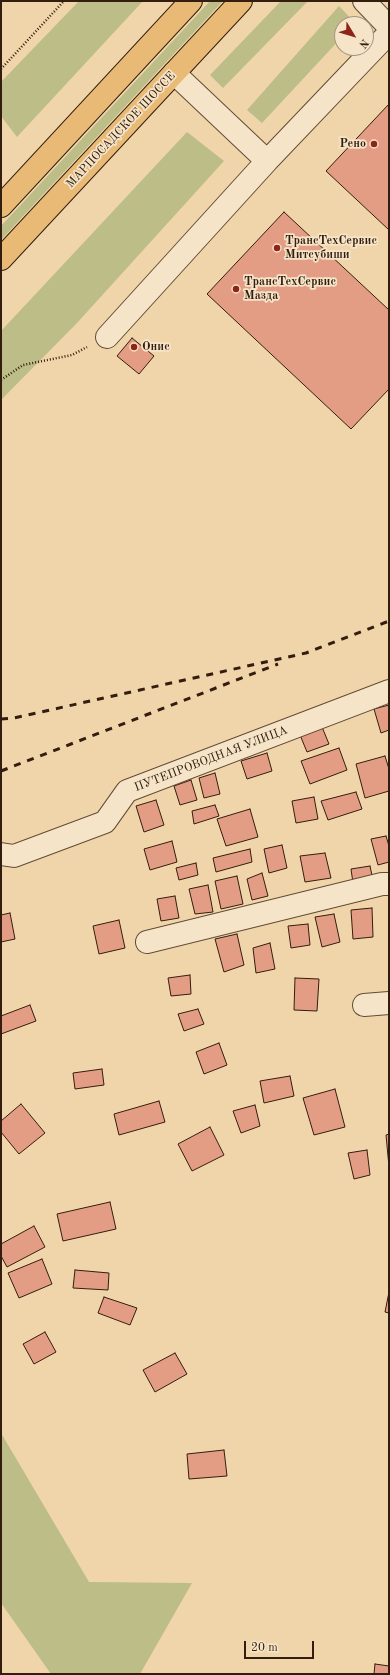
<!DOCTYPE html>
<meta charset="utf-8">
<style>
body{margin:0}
#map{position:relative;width:390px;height:1675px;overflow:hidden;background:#f1d5aa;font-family:"Old Standard TT",serif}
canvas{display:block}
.frame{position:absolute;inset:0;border:2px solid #321d0e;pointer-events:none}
.north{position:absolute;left:334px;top:16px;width:40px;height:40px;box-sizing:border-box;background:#f6e4c8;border:1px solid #a8947e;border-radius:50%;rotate:128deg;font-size:11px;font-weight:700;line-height:16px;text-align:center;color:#321d0e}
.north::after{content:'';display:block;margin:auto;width:14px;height:18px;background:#8f2418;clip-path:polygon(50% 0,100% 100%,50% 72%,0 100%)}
.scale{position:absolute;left:244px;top:1641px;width:70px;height:18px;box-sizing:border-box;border:2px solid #321d0e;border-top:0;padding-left:5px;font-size:12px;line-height:14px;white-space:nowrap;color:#321d0e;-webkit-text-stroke:3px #f6e4c8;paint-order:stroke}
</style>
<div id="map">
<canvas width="390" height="1675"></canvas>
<div class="frame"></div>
<div class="north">N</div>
<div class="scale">20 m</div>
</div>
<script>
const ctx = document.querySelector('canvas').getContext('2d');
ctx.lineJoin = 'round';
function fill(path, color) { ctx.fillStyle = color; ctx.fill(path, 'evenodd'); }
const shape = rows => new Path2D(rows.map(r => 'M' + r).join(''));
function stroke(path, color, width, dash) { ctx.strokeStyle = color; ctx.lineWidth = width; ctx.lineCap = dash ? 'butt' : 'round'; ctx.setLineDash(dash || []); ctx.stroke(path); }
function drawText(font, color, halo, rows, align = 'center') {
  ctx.font = font + ' "Old Standard TT",serif'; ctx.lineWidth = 3.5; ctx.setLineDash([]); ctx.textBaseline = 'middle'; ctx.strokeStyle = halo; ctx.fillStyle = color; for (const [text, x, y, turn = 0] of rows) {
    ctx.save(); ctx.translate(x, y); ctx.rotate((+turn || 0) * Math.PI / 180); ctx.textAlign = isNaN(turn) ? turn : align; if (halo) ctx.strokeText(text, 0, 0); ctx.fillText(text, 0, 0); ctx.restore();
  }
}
fill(shape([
 [79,1,143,1,17,137,1,116,1,82],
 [210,1,223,1,1,240,1,226],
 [281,1,308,1,223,88,210,75],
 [339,6,355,23,342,24,342,37,262,123,247,110],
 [187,132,224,161,77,323,1,400,1,331],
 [1,1433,89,1582,192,1583,140,1674,51,1674,1,1603]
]), '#bcbd87');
const building = shape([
 [389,104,389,230,326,171,389,104],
 [284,212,389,310,389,389,351,429,207,294,284,212],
 [132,338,154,356,139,374,117,356,132,338],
 [389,705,389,730,381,733,374,709,389,705],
 [322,727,329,744,307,752,300,735,322,727],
 [339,748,347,770,310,784,301,761,339,748],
 [267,753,272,771,247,779,241,761,267,753],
 [385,756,389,769,389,791,365,798,356,764,385,756],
 [215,773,220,794,204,798,199,778,215,773],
 [191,780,197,800,180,805,174,786,191,780],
 [356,792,362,809,328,820,321,801,356,792],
 [314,797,318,819,296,823,292,801,314,797],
 [156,800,164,825,144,832,136,806,156,800],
 [215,805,219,816,194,824,192,811,215,805],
 [250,809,258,837,226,846,217,819,250,809],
 [386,836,389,846,389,862,378,865,371,839,386,836],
 [172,841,177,862,150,870,144,849,172,841],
 [282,845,287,868,269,873,264,849,282,845],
 [250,849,252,862,216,872,213,858,250,849],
 [325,853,331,878,305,882,300,856,325,853],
 [196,863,198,875,179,880,176,868,196,863],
 [370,866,373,880,353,883,351,869,370,866],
 [262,873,268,896,252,900,247,879,262,873],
 [237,876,243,904,221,909,215,881,237,876],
 [208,885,213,912,195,914,189,889,208,885],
 [175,896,179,918,161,921,157,899,175,896],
 [372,908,373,937,353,939,351,910,372,908],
 [10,913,15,939,1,942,1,915,10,913],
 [334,914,340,942,322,947,315,917,334,914],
 [119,920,125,948,99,954,93,926,119,920],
 [308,924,310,945,291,948,288,926,308,924],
 [237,934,244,965,224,972,215,939,237,934],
 [270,943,275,969,256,973,253,948,270,943],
 [190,975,191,994,171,996,168,978,190,975],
 [295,978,319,979,317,1011,294,1010,295,978],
 [30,1005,36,1021,1,1034,1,1016,30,1005],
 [198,1009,204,1024,184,1031,178,1014,198,1009],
 [219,1043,227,1065,204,1074,196,1052,219,1043],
 [102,1069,104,1085,75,1089,73,1073,102,1069],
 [290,1076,294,1096,264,1103,260,1081,290,1076],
 [335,1089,345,1127,314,1135,303,1098,335,1089],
 [159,1101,165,1122,119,1135,114,1114,159,1101],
 [21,1104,45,1133,19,1154,1,1132,1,1121,21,1104],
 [255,1105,260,1126,241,1133,233,1111,255,1105],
 [210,1127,224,1155,192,1171,178,1144,210,1127],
 [389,1134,389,1167,386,1135,389,1134],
 [367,1150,370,1175,354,1179,348,1153,367,1150],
 [110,1202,116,1229,63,1241,57,1214,110,1202],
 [34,1226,45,1247,7,1267,1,1256,1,1244,34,1226],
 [42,1259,52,1284,19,1298,8,1273,42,1259],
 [75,1270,109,1273,108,1290,73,1288,75,1270],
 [389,1292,389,1313,385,1312,389,1292],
 [104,1297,137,1308,130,1325,98,1313,104,1297],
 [45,1332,56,1352,34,1364,23,1344,45,1332],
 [175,1353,187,1374,155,1392,143,1370,175,1353],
 [224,1450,227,1476,189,1479,187,1454,224,1450],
 [375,1664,389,1666,389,1674,374,1674,375,1664]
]);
fill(building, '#e49d85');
stroke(building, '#321d0e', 1);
const minor = shape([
 [364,1,389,27],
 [174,73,267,161,389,33],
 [107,337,267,161],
 [1,854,14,856,105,822,127,791,389,691],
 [147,942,382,884,389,884],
 [364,1005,389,1003]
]);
const major = shape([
 [1,206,191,1],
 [1,259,241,1]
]);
stroke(minor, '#624b35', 24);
stroke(major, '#321d0e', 24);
stroke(shape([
 [1,69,64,1],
 [1,380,23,365,72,355,87,347]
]), '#321d0e', 2.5, [1, 2]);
stroke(minor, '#f6e4c8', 22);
stroke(major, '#e8ba75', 22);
stroke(shape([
 [1,719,14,718,306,653,389,621],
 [1,771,278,664]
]), '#321d0e', 3, [7, 7]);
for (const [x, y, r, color] of [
 [374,144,4,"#8f2418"],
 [277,248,4,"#8f2418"],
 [236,289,4,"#8f2418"],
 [134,347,4,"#8f2418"]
]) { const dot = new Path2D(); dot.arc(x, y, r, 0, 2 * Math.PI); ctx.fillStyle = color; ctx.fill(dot); stroke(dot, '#f6e4c8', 1.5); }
drawText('12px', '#321d0e', '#f6e4c8', [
 ["МАРПОСАДСКОЕ ШОССЕ",121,130,-47],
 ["ПУТЕПРОВОДНАЯ УЛИЦА",211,759,-21]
]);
drawText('bold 12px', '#321d0e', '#f6e4c8', [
 ["Рено",366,144,"right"],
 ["ТрансТехСервис",285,241],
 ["Митсубиши",285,255],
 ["ТрансТехСервис",244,282],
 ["Мазда",244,296],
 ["Онис",142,347]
], 'left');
</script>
